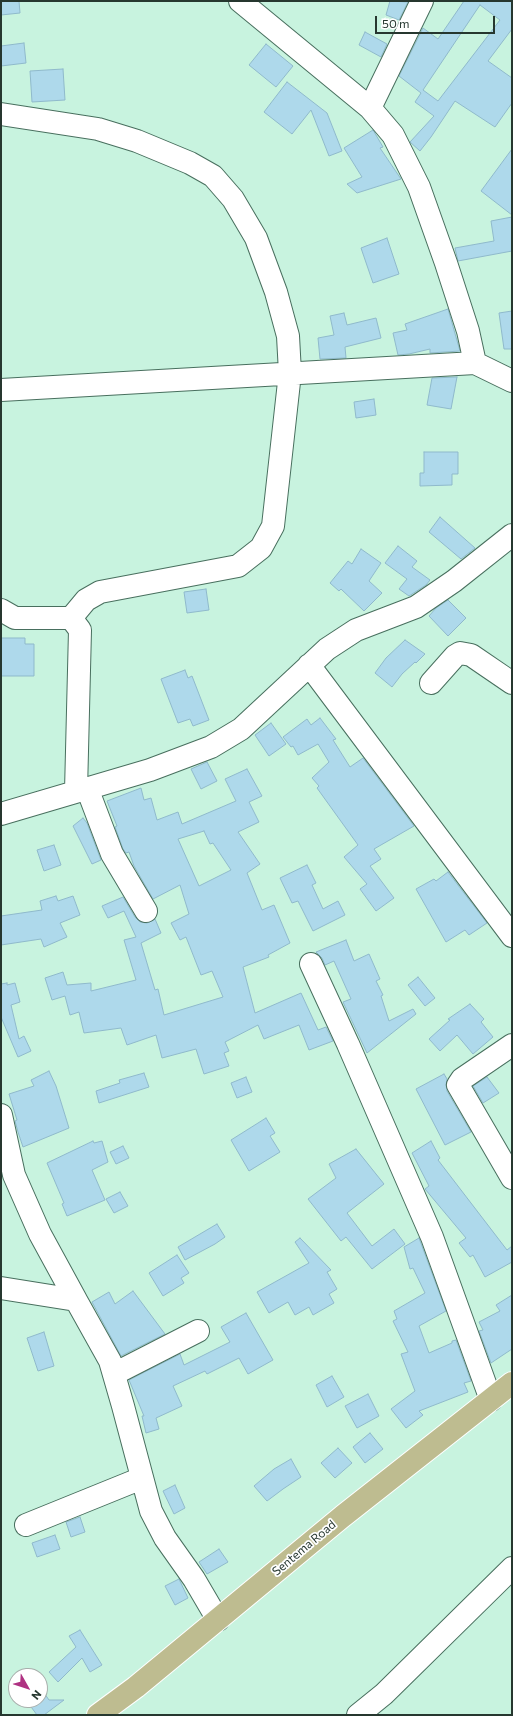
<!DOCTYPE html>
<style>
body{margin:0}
#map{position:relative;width:513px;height:1716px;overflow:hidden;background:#c8f3df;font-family:Commissioner,sans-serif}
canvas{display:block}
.frame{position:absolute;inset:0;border:2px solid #26372f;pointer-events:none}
.north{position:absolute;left:8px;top:1668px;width:40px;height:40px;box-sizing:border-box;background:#fff;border:1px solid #a8afac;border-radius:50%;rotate:129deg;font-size:11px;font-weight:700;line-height:16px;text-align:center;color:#26372f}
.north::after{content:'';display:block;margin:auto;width:14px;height:18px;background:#af3282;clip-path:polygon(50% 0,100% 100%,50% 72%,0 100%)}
.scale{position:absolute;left:375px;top:16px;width:120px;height:18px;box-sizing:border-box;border:2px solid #26372f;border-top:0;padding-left:5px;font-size:12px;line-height:14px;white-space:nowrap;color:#26372f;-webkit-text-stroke:3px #fff;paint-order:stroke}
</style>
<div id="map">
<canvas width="513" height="1716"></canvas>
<div class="frame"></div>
<div class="north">N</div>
<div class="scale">50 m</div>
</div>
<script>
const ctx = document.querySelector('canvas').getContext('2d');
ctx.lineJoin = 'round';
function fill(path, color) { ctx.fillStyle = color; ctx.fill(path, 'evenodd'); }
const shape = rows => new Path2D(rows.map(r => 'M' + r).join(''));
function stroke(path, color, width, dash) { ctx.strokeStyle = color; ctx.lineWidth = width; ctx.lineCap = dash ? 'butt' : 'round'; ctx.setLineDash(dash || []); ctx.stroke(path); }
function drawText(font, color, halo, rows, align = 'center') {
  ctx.font = font + ' Commissioner,sans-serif'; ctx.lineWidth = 3.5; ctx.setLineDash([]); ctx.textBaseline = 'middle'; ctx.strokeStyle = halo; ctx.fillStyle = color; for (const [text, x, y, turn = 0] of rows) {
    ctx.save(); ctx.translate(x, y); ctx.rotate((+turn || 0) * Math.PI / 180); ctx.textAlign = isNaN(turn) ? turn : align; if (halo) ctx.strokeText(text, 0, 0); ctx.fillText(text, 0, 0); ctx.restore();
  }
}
const building = shape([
 [1,1,19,1,20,13,1,15,1,1],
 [390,1,408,2,399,20,386,15,390,1],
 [464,1,512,1,512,29,488,61,512,78,512,103,495,127,455,101,431,137,420,151,410,142,434,116,415,102,421,93,399,76,423,28,438,39,464,1],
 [480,5,500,20,438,101,423,90,480,5],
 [365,32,387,44,381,57,359,45,365,32],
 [24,43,26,63,1,66,1,46,24,43],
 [266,44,293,66,276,87,249,65,266,44],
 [63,69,65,100,32,102,30,71,63,69],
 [287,82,327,113,342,151,329,156,311,110,292,134,264,112,287,82],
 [373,130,383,147,380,148,401,179,357,193,347,184,362,177,344,148,373,130],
 [512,149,512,215,481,191,512,149],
 [512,217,512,251,458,261,455,248,494,241,491,221,512,217],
 [387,238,399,274,373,283,361,248,387,238],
 [448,309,460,351,430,353,430,349,409,354,398,355,393,333,407,330,405,324,448,309],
 [512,311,512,349,504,349,499,313,512,311],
 [344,313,347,325,376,318,381,338,345,347,346,358,320,359,318,338,334,335,330,316,344,313],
 [457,377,451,409,427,405,432,378,457,377],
 [374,399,376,415,356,418,354,402,374,399],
 [424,452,458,452,458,474,452,474,452,485,420,486,420,473,424,473,424,452],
 [440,517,475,548,461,559,429,532,440,517],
 [398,546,417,561,412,567,430,580,426,585,409,596,399,589,407,579,385,563,398,546],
 [361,549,381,563,369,581,382,593,364,611,341,589,339,591,330,583,348,561,352,564,361,549],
 [206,589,209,610,187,613,184,592,206,589],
 [448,600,466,618,448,636,429,616,436,608,448,600],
 [1,638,25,638,25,644,34,644,34,676,1,676,1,638],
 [405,640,425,654,416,663,415,662,402,674,392,687,375,673,386,658,405,640],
 [185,670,188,678,192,676,209,720,193,726,190,719,178,723,161,679,185,670],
 [320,718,336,739,333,740,350,767,363,758,414,826,374,849,381,859,370,866,394,898,376,911,360,889,367,884,344,857,358,845,317,788,319,786,312,778,329,762,318,744,298,755,293,746,291,747,283,737,307,719,311,725,320,718],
 [271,723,286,744,269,756,255,735,271,723],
 [207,762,217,781,201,789,191,769,207,762],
 [247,769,262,796,249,802,259,822,238,832,260,864,247,873,262,910,274,905,290,943,268,955,269,957,243,967,255,1013,301,993,318,1030,326,1027,333,1041,309,1050,299,1025,264,1039,258,1025,225,1042,229,1051,224,1053,229,1066,204,1074,196,1049,162,1058,156,1035,127,1045,121,1028,84,1033,79,1012,70,1015,65,996,52,1000,45,978,63,972,67,985,91,983,91,991,136,980,124,940,136,937,124,911,108,918,102,906,123,897,135,917,140,922,147,923,155,919,161,933,141,943,155,990,158,989,164,1015,223,997,212,971,201,975,186,937,180,940,171,923,189,914,180,885,153,899,134,866,129,852,126,853,123,849,115,827,117,826,107,801,141,788,144,800,151,798,157,820,178,812,182,824,236,801,225,779,247,769],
 [204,831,210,844,213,843,231,870,199,886,178,839,204,831],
 [83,818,87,823,101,860,92,864,73,826,83,818],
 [54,845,61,865,44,871,37,850,54,845],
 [307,865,316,883,312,885,323,909,338,901,345,915,313,931,298,901,292,903,280,878,307,865],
 [448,872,487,923,469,935,465,930,446,942,416,889,434,879,436,881,448,872],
 [56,896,58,901,73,896,80,915,60,923,67,937,44,947,41,939,1,945,1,916,42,910,40,901,56,896],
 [346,940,354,961,369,954,380,979,376,981,383,995,381,996,389,1021,413,1009,416,1014,367,1053,343,1002,351,999,334,961,325,965,322,958,316,952,346,940],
 [418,977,435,998,425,1006,408,985,418,977],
 [7,983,7,985,15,983,20,1002,11,1005,19,1039,24,1036,31,1051,18,1057,1,1017,1,984,7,983],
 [470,1004,484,1019,481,1022,493,1037,473,1054,457,1035,440,1051,429,1039,450,1020,448,1019,470,1004],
 [49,1071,56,1086,69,1128,23,1147,18,1132,15,1121,17,1120,9,1094,34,1086,31,1080,49,1071],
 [144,1073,149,1087,99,1103,96,1091,120,1083,119,1080,144,1073],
 [444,1074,447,1079,446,1085,447,1091,471,1132,445,1145,416,1089,444,1074],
 [246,1077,252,1092,237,1098,231,1083,246,1077],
 [487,1077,499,1093,483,1103,473,1086,487,1077],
 [266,1118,275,1133,270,1136,280,1152,249,1171,231,1140,266,1118],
 [93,1141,94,1143,102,1141,108,1162,92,1170,105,1200,67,1216,62,1204,64,1203,47,1163,93,1141],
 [431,1141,440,1158,438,1160,507,1250,512,1246,512,1262,485,1277,473,1255,470,1257,459,1243,466,1238,425,1189,429,1186,412,1153,431,1141],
 [123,1146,129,1158,116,1164,110,1152,123,1146],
 [356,1149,384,1184,347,1213,372,1246,394,1229,405,1244,372,1269,346,1237,341,1241,308,1199,336,1178,329,1164,356,1149],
 [120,1192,128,1206,114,1213,106,1199,120,1192],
 [217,1224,225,1237,215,1244,185,1260,178,1247,217,1224],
 [300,1238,331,1270,327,1272,337,1289,329,1294,334,1303,313,1315,309,1307,295,1315,288,1302,269,1313,257,1292,309,1263,295,1242,300,1238],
 [419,1238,446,1311,419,1326,429,1353,452,1343,452,1341,456,1340,471,1381,464,1383,468,1392,419,1411,423,1415,406,1428,391,1409,415,1391,401,1354,408,1352,393,1321,397,1319,394,1311,425,1293,413,1268,410,1269,404,1247,419,1238],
 [177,1255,189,1273,181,1278,184,1283,163,1296,149,1273,177,1255],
 [133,1291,165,1334,121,1356,92,1302,109,1292,115,1304,133,1291],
 [512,1295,512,1349,491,1363,479,1331,483,1330,479,1322,500,1311,496,1305,512,1295],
 [246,1313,273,1360,248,1374,239,1358,207,1374,205,1371,173,1386,182,1406,156,1418,159,1429,146,1433,142,1416,144,1416,129,1380,180,1354,184,1365,230,1342,221,1327,246,1313],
 [44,1332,54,1366,38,1371,27,1338,44,1332],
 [332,1376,344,1397,327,1407,316,1385,332,1376],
 [368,1394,379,1416,357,1428,345,1406,368,1394],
 [370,1433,383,1449,365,1463,353,1447,370,1433],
 [338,1448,352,1463,335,1478,321,1463,338,1448],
 [291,1459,301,1477,283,1489,267,1501,254,1486,274,1469,291,1459],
 [175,1485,185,1508,174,1514,163,1491,175,1485],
 [80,1517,85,1532,71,1537,66,1522,80,1517],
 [55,1535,60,1549,37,1557,32,1543,55,1535],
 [219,1549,228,1562,207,1574,199,1562,219,1549],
 [179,1579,188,1598,175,1605,165,1586,179,1579],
 [80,1630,102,1665,90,1672,82,1658,58,1682,49,1672,76,1647,69,1636,80,1630],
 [40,1687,49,1700,64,1700,44,1715,37,1715,26,1700,40,1700,40,1687]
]);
fill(building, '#aed9eb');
stroke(building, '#8fb9cb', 1);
const minor = shape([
 [240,1,370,108,393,135,419,187,446,263,468,331,475,363,512,381],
 [370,108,422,1],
 [1,114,98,129,137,141,190,163,213,176,233,199,256,238,276,292,288,336,290,373,273,526,261,548,238,566,100,592,86,600,71,618],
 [1,390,475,363],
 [1,610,15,618,71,618,80,630,76,791],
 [309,665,512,936],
 [431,683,455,656,460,653,471,655,512,683],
 [87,788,112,854,146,911],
 [1,814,150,770,211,747,241,729,327,649,356,630,416,607,454,581,512,535],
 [311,964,348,1044,432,1237,491,1400],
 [512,1045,462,1079,458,1085,512,1178],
 [1,1115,14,1175,40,1234,76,1300],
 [1,1288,76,1300,110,1361,123,1406,151,1511,165,1538,194,1579,218,1620],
 [114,1374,198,1331],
 [26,1525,142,1478],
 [358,1715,384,1694,512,1568]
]);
const major = shape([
 [98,1715,136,1687,343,1516,512,1383]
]);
stroke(minor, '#486f5e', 24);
stroke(major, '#fff', 24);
stroke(minor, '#fff', 22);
stroke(major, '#bebc90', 22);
drawText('12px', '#26372f', '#fff', [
 ["Sentema Road",304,1548,-40]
]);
</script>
